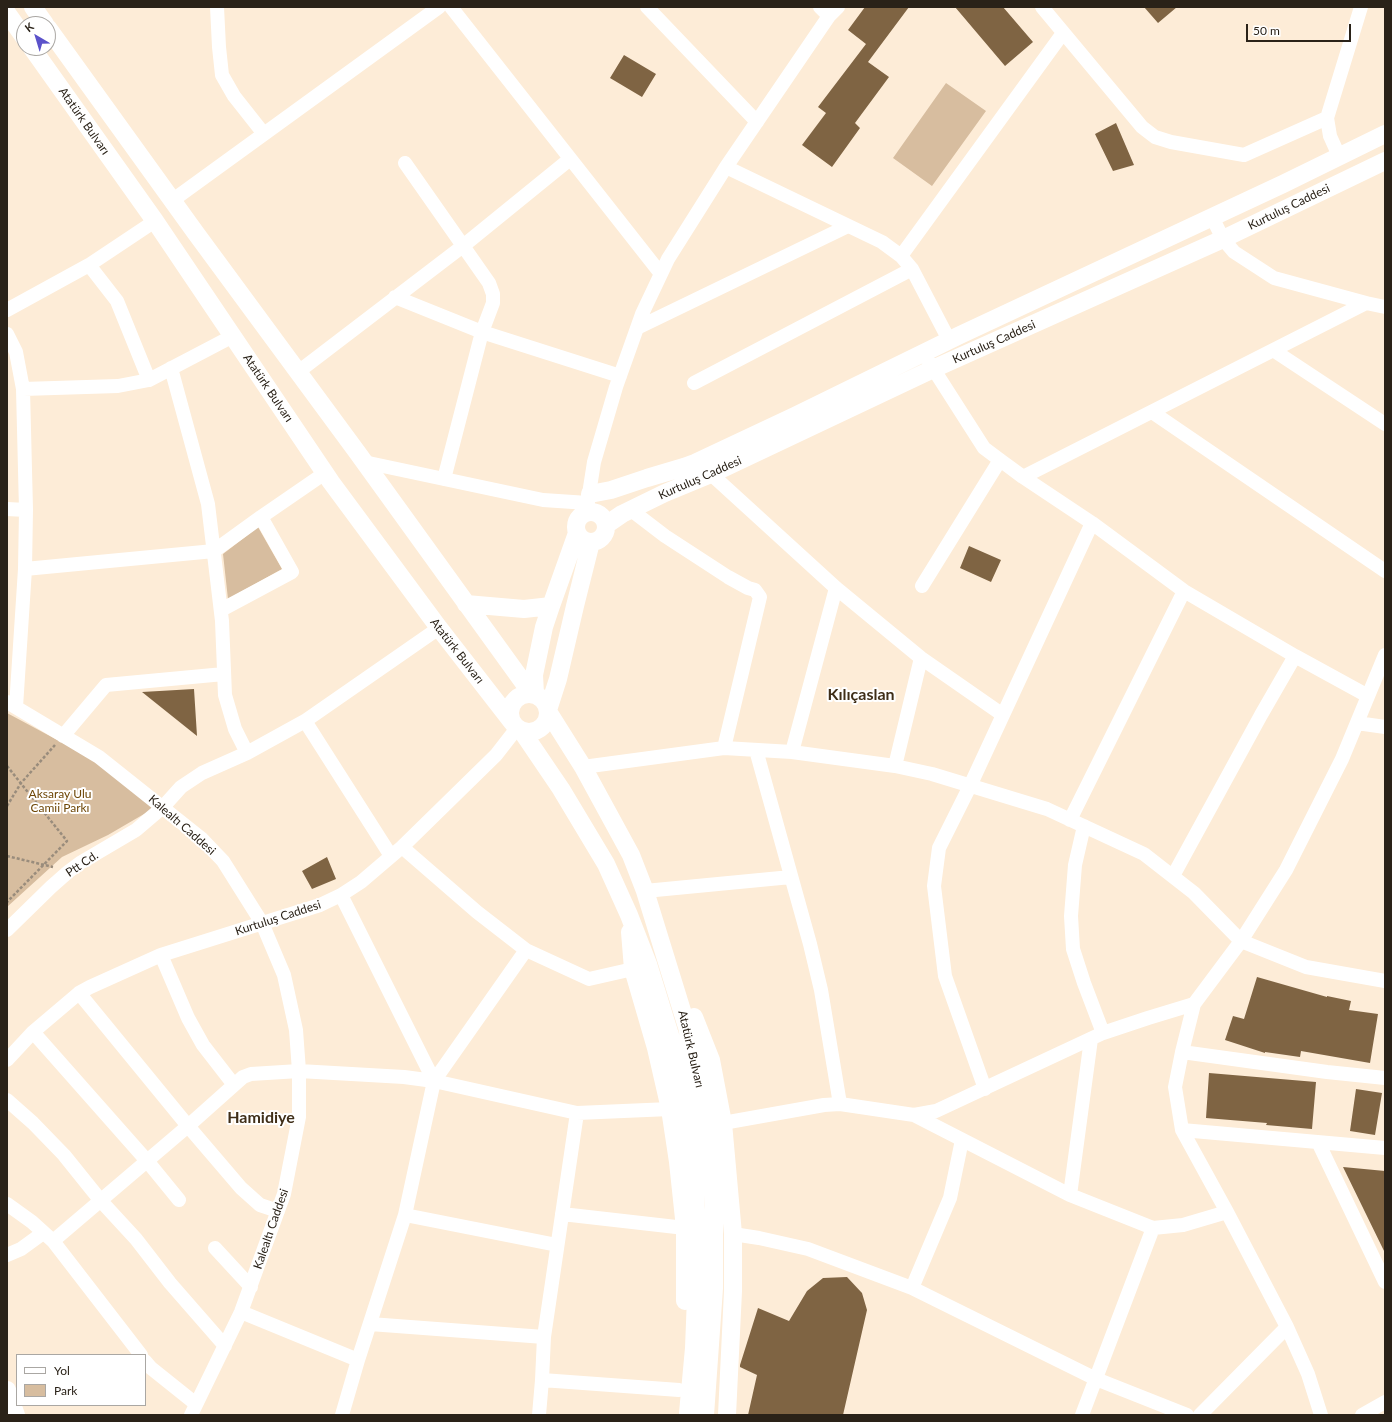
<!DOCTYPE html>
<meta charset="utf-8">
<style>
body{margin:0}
#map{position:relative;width:1392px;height:1422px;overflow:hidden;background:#fdecd7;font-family:Lato,sans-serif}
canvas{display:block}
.frame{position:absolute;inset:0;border:8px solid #2a2218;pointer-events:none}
.legend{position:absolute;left:16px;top:1354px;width:130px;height:52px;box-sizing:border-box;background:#fff;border:1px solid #aaa7a3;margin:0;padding:5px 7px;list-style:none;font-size:12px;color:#2a2218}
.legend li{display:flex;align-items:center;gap:8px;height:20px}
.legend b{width:20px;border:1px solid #aaa7a3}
.north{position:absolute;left:16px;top:16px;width:40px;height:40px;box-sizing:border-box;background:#fff;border:1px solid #aaa7a3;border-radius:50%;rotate:322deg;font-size:11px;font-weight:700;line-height:16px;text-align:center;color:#2a2218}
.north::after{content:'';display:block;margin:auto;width:14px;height:18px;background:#5b52ca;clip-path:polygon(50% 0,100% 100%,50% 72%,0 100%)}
.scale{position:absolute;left:1246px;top:24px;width:105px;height:18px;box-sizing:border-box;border:2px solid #2a2218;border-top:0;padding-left:5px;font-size:12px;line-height:14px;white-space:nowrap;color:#2a2218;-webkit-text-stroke:3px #fff;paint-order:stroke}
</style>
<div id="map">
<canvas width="1392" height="1422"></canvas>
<div class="frame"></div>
<ul class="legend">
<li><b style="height:5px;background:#fff"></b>Yol</li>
<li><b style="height:11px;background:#d7bd9f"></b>Park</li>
</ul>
<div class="north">K</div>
<div class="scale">50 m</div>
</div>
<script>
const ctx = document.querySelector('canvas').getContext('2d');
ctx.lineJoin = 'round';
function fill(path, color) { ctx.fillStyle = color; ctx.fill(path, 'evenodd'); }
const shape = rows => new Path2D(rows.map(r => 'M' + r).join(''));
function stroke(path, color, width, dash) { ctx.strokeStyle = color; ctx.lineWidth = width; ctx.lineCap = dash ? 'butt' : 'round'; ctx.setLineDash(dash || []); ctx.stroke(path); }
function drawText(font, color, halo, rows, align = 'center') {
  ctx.font = font + ' Lato,sans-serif'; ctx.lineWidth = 4; ctx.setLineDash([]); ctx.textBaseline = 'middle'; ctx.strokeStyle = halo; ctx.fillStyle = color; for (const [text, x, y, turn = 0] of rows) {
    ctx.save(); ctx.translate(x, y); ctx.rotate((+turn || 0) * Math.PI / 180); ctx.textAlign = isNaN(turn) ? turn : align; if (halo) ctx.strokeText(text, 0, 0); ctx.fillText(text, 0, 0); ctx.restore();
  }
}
fill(shape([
 [946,83,986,111,932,186,893,158],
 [258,527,282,569,228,599,223,554],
 [7,713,89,757,156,807,108,835,62,857,7,907]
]), '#d7bd9f');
fill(shape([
 [865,7,909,7,868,62,889,77,855,123,860,128,832,167,802,145,826,113,818,107,866,44,848,30],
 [955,7,1003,7,1033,42,1005,66],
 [1144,7,1177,7,1158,23],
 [624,55,656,74,642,97,610,78],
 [1116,123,1134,165,1113,171,1095,134],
 [969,546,1001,560,991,582,960,568],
 [194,689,197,736,142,692],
 [327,857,336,879,312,889,302,871],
 [1257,977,1327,997,1327,996,1351,1001,1349,1010,1378,1014,1370,1063,1301,1051,1300,1057,1265,1052,1265,1053,1225,1040,1233,1016,1244,1019],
 [1209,1073,1316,1082,1312,1129,1266,1125,1267,1123,1206,1118],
 [1356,1089,1382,1093,1375,1135,1350,1131],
 [1343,1167,1385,1171,1385,1253],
 [847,1277,862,1293,867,1310,843,1415,748,1415,757,1375,740,1367,740,1365,758,1308,789,1321,807,1291,823,1278]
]), '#7f6443');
stroke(shape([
 [7,766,67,841,7,902],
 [7,806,21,783,55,745],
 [7,856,53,867]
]), '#998c7c', 2.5, [3, 2]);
stroke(shape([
 [217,7,219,47,222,75,234,96,264,134],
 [451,7,661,274],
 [647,7,757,122],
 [820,7,829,16],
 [1042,7,1142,127,1155,137,1171,142,1244,155,1327,118],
 [1339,156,1330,136,1327,118,1361,7],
 [405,163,489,283,493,294,493,303,482,332,444,479],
 [726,167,882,242,901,256,912,269,949,340],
 [173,200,439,7],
 [1212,217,1223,239,1234,252,1274,278,1366,303,1385,307],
 [901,256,1063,33],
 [89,265,117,301,149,380],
 [395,297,482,332,620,376],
 [7,310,89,265,155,221],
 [637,328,848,226],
 [7,334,16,352,23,389,26,510,25,569,16,707],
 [1273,350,1385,424],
 [929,362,984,448,1000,460,1023,477,1092,523,1184,591,1295,656,1368,696],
 [171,368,208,504,222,621,225,695,235,729,247,753],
 [298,372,463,246,570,159],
 [694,383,912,269],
 [23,389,118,386,149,380,233,336],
 [1152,412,1385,571],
 [364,462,543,500,588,503],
 [711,474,836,588,921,658,1003,715],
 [1023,477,1366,303],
 [7,509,26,510],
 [631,510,665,536,728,577,748,588,755,590,760,597,724,748],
 [586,513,594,462,616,387,642,314,668,259,726,167,829,16,838,7],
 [25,569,214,551,261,517,325,473],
 [922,586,1000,460],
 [221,610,292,572,261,517],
 [7,702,99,757,202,839,223,861,262,923,284,975,296,1030,299,1071,299,1117,284,1194,241,1312,191,1415],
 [305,721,391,856],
 [1357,723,1385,727],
 [63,736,106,685,224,674],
 [756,750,810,944,821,990,840,1104],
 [792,752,836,588],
 [895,766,921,658],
 [583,767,724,748,792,752,895,766,932,774,1047,809,1144,854,1194,893,1241,941,1306,967,1385,981],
 [1070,820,1184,591],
 [1084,826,1075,865,1071,916,1073,949,1084,983,1103,1033],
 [402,847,477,912,526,950,589,979,633,969],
 [1173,876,1261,715,1295,656],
 [645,891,791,877],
 [341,895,434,1081],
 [7,930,51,887,68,872,80,863,136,830,163,807,181,787,202,773,247,753,305,721,439,628],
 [161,955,188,1018,203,1045,234,1085],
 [79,993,188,1126,241,1188,260,1205,278,1211],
 [33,1032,148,1162,179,1200],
 [1182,1052,1327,1072,1385,1078],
 [7,1060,33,1032,79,993,90,987,161,955,320,905,341,895,361,882,402,847,496,755,517,728],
 [985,1089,945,976,934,886,939,848,970,786,1092,523],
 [7,1100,33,1123,64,1155,101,1201,136,1239,170,1283,225,1346],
 [914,1115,1070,1195,1153,1228,1183,1225,1227,1212],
 [723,1123,824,1105,840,1104,914,1115,936,1111,1103,1033,1148,1018,1194,1004],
 [1182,1130,1385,1148],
 [1318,1142,1385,1282],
 [1070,1195,1091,1039],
 [7,1204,32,1222,53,1241,141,1355],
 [562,1214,685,1228],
 [405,1215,557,1245],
 [733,1234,759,1238,808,1249,912,1288,1096,1379,1187,1415],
 [53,1241,188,1126,243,1077,251,1074,299,1071,404,1077,434,1081,577,1113,670,1109],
 [215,1248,251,1287],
 [7,1255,21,1249,43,1233],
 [912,1288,950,1198,962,1140],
 [241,1312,358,1360],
 [370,1324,544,1337],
 [145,1361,151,1368,196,1404],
 [542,1380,679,1390],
 [342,1415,358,1360,405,1215,434,1081,526,950],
 [539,1415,542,1380,544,1337,577,1113],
 [1082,1415,1153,1228],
 [1200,1415,1287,1327],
 [1321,1415,1308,1374,1287,1327,1227,1212,1182,1130,1175,1087,1182,1052,1194,1004,1241,941,1286,870,1342,759,1385,655],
 [1362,1415,1385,1402]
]), '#fff', 14);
stroke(shape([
 [33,7,45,24],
 [7,13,24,37],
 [48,28,195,232,357,452,531,693],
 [32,48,155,221,331,482,439,628,512,722],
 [590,494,611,490,647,478,684,467,695,463,795,416,960,335,1283,184,1385,134],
 '576 527a15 15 0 1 1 30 0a15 15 0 1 1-30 0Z',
 [606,525,622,514,665,493,711,474,933,369,1223,239,1385,161],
 [466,604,524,609,551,606,577,533],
 '510 713a19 19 0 1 1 38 0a19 19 0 1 1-38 0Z',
 [535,694,534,675,544,627,551,606],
 [548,710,558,679,575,606,591,542],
 [549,713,583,767,631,855,645,891,687,1027,708,1131,714,1205,714,1288,705,1415],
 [521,730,561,789,606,864,629,915,648,964,673,1045,692,1139,698,1246,694,1348,688,1413],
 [630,932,633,969,656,1048,670,1109,678,1162,685,1228,685,1301],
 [694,1017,711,1060,723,1123,733,1234,733,1291,727,1415],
 [7,1390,16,1415]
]), '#fff', 18);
drawText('12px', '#2a2218', '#fff', [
 ["Atatürk Bulvarı",84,121,55],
 ["Kurtuluş Caddesi",1289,207,-26],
 ["Kurtuluş Caddesi",994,342,-24],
 ["Atatürk Bulvarı",268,388,56],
 ["Kurtuluş Caddesi",700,478,-24],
 ["Atatürk Bulvarı",457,651,52],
 ["Kalealtı Caddesi",182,825,41],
 ["Ptt Cd.",82,864,-34],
 ["Kurtuluş Caddesi",278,918,-18],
 ["Atatürk Bulvarı",691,1049,77],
 ["Kalealtı Caddesi",271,1229,-71]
]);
drawText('12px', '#6e4707', '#fff', [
 ["Aksaray Ulu",60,794],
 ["Camii Parkı",60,808]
]);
drawText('bold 16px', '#3f2e18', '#fff', [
 ["Kılıçaslan",861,695],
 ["Hamidiye",261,1118]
]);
</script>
